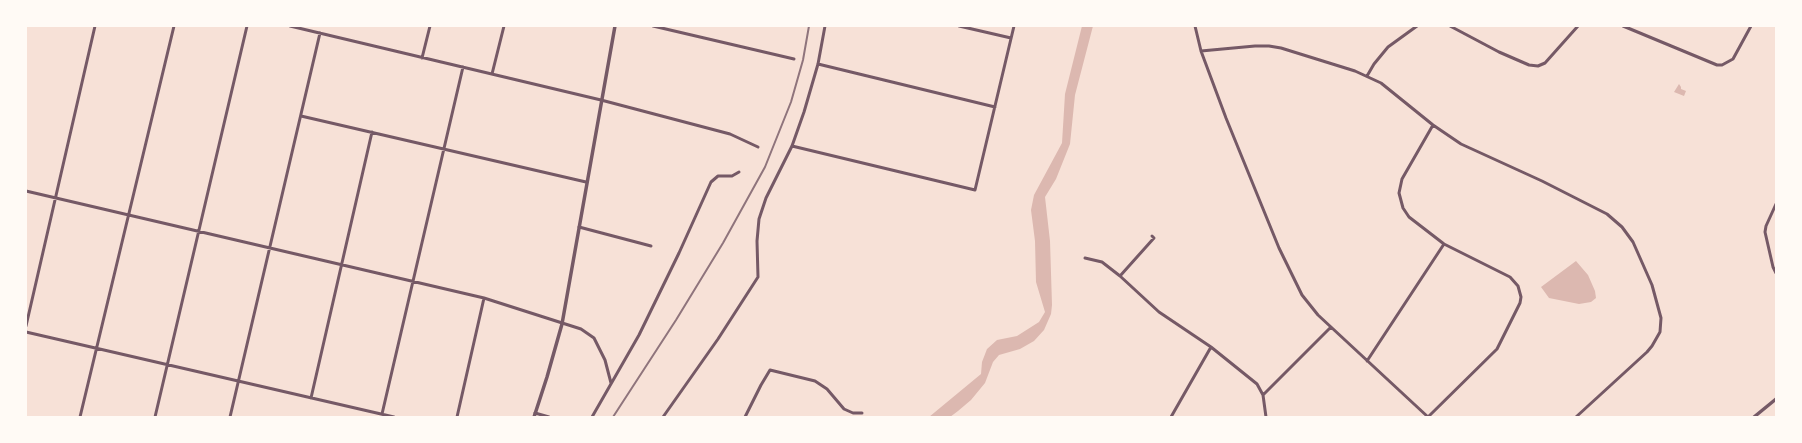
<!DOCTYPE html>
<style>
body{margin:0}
#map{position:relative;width:1802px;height:443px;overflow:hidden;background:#f7e1d7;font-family:"Noto Sans",sans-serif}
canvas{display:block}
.frame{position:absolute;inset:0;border:27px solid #fffaf5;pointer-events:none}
</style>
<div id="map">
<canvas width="1802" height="443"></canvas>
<div class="frame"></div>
</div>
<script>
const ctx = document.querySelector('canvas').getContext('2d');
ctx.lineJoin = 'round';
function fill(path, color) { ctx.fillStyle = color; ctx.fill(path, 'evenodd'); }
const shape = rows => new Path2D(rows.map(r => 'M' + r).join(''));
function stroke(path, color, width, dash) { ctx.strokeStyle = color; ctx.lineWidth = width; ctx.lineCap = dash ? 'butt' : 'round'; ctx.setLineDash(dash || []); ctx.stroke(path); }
fill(shape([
 [1082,26,1093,26,1075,95,1070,144,1056,179,1045,197,1050,241,1052,305,1051,314,1044,330,1034,341,1020,349,999,355,993,362,985,383,971,400,958,411,950,417,929,417,981,374,982,362,987,349,997,340,1017,336,1039,322,1045,312,1036,282,1035,241,1031,210,1034,195,1062,143,1065,94],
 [1679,84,1681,87,1681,89,1686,91,1684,96,1674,92],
 [1576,261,1588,275,1595,291,1596,298,1591,302,1579,304,1549,298,1541,287]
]), '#dcb8b0');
stroke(shape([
 [290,26,601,100,730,134,758,147],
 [653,26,794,59],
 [959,26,1011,38],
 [1195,26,1201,51,1226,118,1279,248,1302,295,1318,315,1428,417],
 [1450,26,1499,52,1529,65,1538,66,1545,63,1578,26],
 [1623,26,1717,65,1722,65,1733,59,1751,26],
 [1201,51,1255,46,1269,46,1281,48,1355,71,1381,83,1433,125,1461,144,1542,181,1607,214,1622,227,1633,242,1652,285,1661,318,1660,332,1652,346,1647,352,1576,417],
 [422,58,430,26],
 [818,64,995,107],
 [492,74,504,26],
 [1367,76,1374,64,1388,47,1417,26],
 [301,116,586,182],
 [792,146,975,190,1014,26],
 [26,191,484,298,581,329,594,338,605,360,611,383],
 [1776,204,1766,226,1765,232,1773,267,1776,273],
 [579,227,651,246],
 [1085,258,1102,262,1120,276,1159,312,1211,347,1257,384,1263,395,1266,417],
 [1120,276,1154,238,1152,236],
 [26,326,95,26],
 [26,332,394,417],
 [1367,361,1444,244],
 [1263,395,1331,327],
 [311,398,372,132],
 [535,413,549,417],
 [382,414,463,67],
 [80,417,174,26],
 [155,417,247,26],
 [230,417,320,33],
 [457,417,484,298],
 [592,417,639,335,679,253,711,182,718,176,732,176,739,172],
 [663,417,718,339,758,277,757,241,759,219,766,198,792,146,804,112,818,64,825,26],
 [745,417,761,385,770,370,815,381,827,389,844,409,853,413,862,413],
 [1171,417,1211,347],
 [1428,417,1497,349,1520,303,1521,297,1518,286,1510,277,1444,244,1409,217,1403,208,1399,193,1402,179,1433,125]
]), '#755966', 3);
stroke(shape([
 [534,417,547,377,562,324,615,26],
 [1754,417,1776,399]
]), '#755966', 3.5);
stroke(shape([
 [613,417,676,320,723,243,765,167,791,102,803,60,809,26]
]), '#8f747c', 2);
</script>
